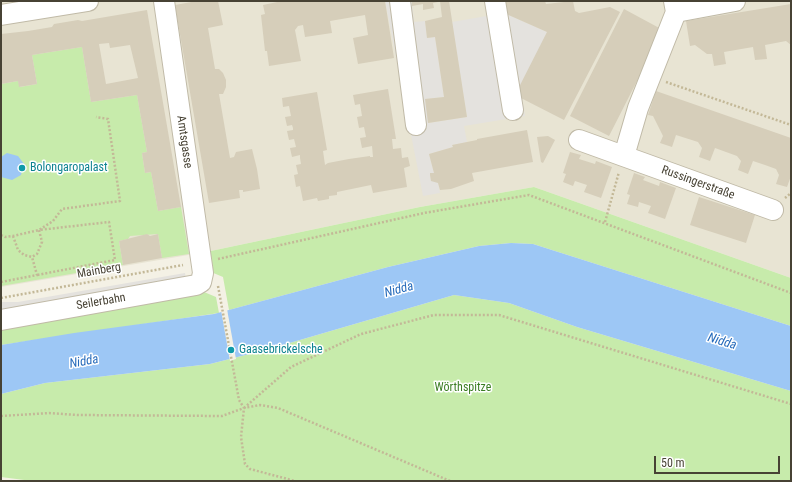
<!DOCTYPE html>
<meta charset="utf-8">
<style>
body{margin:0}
#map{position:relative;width:792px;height:482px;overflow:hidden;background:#f4f1e5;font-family:"Roboto Condensed",sans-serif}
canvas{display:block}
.frame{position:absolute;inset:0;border:2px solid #474234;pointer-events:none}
.scale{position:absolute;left:654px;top:456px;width:126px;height:18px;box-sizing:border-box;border:2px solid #474234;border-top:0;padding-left:5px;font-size:12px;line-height:14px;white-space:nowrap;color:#474234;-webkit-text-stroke:3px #fff;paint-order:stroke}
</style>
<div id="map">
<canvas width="792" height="482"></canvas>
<div class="frame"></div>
<div class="scale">50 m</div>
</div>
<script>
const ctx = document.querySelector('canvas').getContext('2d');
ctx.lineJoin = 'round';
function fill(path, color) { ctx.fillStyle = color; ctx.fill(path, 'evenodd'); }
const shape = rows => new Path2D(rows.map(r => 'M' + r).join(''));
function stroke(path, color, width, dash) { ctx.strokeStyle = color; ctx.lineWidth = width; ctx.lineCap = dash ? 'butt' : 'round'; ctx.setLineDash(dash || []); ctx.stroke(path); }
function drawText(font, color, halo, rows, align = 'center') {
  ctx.font = font + ' "Roboto Condensed",sans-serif'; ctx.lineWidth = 3; ctx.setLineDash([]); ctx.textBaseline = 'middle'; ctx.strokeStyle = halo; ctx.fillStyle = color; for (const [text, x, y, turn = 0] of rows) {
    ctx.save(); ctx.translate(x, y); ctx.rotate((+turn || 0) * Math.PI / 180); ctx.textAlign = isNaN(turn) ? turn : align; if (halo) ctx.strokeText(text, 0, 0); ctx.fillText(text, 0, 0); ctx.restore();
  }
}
fill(shape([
 [1,1,791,1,791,278,534,187,420,207,206,252,1,287]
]), '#e8e4d3');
fill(shape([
 [82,47,91,102,137,95,147,152,142,153,145,173,151,172,158,211,181,207,189,254,162,258,158,234,130,236,128,239,119,241,123,265,1,286,1,84,18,81,20,87,37,84,32,55],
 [534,187,791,278,791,326,533,244,511,243,479,246,388,267,229,310,223,277,211,272,206,252,420,207],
 [204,292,216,297,219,313,1,345,1,326],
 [454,295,509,303,577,327,791,391,791,481,32,481,1,477,1,394,45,383,210,364,269,349]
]), '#c7ebab');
fill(shape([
 [385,1,412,1,414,22,425,21,427,38,435,37,444,97,425,99,429,123,467,117,452,22,504,13,547,32,522,98,525,116,464,126,467,142,452,145,453,147,429,154,434,173,430,174,431,181,436,181,438,183,440,193,423,196],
 [185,273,186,279,1,311,1,302,18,302]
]), '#e4e2de');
fill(shape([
 [7,153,18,156,24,164,21,175,12,180,1,177,1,157],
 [511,243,533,244,791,326,791,391,577,327,509,303,454,295,269,349,210,364,45,383,1,394,1,345,74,333,214,314,388,267,479,246]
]), '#9dc7f5');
fill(shape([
 [227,309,236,359,230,361,221,310]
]), '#f4f1e5');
fill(shape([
 [197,1,218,1,223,25,208,28,215,69,219,69,223,73,226,80,226,87,223,94,219,94,230,158,234,157,236,152,252,149,257,169,260,189,243,192,243,190,239,190,240,198,209,203,175,5],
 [282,1,385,1,394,58,358,64,353,38,368,35,365,15,330,21,332,33,305,37,303,25,298,26,295,30,301,61,269,66,267,51,265,51,261,15,265,14,263,5],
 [412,1,438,1,438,2,433,3,434,8,423,10,423,4,412,6],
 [440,1,449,1,467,117,428,123,425,99,444,97,435,37,427,38,425,21,442,17],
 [502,1,545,1,546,4,573,1,575,11,579,13,610,7,620,12,564,120,515,95,547,32,504,13],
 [791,4,791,45,786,41,765,45,767,59,755,60,753,47,724,52,726,64,714,66,712,54,707,54,695,45,690,46,686,21],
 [624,9,663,30,609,136,570,116],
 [147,10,181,207,158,211,151,172,145,173,142,153,147,152,137,95,91,102,82,47,32,55,37,84,19,87,18,81,1,84,1,34,28,31,52,27,54,24,78,20,82,21],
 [109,43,110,48,130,45,138,78,106,84,99,44],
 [388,89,396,139,392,139,393,149,401,148,402,158,408,157,410,166,404,168,407,187,373,193,371,185,337,192,337,195,329,196,329,199,318,201,317,198,303,201,300,186,296,187,294,175,298,174,296,165,301,164,300,158,300,155,292,157,290,148,296,147,294,139,289,140,287,131,293,130,293,128,292,125,287,126,285,117,291,116,289,106,283,107,282,98,317,92,327,150,323,151,325,165,328,163,349,159,370,156,370,157,373,157,372,146,362,148,360,138,366,137,364,127,359,128,357,117,362,116,360,104,355,105,353,95],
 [656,91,791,138,791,176,787,187,776,184,779,175,776,169,765,165,753,161,748,174,738,170,741,161,737,156,715,148,710,161,699,157,702,148,698,142,676,135,672,147,660,143,663,136,653,116,648,115],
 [527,130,533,162,472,173,474,181,451,189,440,190,438,183,431,181,430,175,430,173,434,173,429,154,453,147,452,145,477,140,477,139],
 [548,136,555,140,543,163,541,162,537,137],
 [570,152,581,155,579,159,595,164,596,161,612,167,601,198,584,192,587,185,575,181,573,186,563,182,566,174,563,173],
 [634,173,645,177,643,180,659,186,660,182,676,188,665,219,648,213,651,206,639,202,638,207,627,204,630,195,627,194],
 [699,197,755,215,746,243,690,225],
 [147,234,150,236,158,234,162,258,123,265,119,241]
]), '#d6ceba');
const minor = shape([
 [400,1,416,125],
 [495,1,513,110],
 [676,12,735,1],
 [1,15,88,1],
 [579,140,773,210],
 [624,156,638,108,676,12,674,1],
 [1,320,196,285,201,282,203,273,164,1]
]);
stroke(minor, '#c0baa7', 22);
stroke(shape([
 [666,82,791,125],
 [785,198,791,193],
 [605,222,619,172],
 [1,235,5,237,13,236,39,230,53,221,62,209,120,201,108,119,96,117],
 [13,236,18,250,24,255,32,257,37,254,42,242,39,230,109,222,115,260,37,275],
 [218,259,424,213,529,195,791,293],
 [1,282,37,275,32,257],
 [218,286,239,400,244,408,241,437,245,464,250,469,295,481],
 [1,298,183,265],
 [244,408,291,367,361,334,434,315,499,315,791,404],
 [1,416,49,413,77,415,222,416,244,408,260,405,278,408,450,481]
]), '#c3b897', 2.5, [2, 2]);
stroke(minor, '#fff', 20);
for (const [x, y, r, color] of [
 [22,168,4,"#0f9aa8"],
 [231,350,4,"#0f9aa8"]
]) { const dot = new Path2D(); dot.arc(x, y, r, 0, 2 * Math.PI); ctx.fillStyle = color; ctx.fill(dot); stroke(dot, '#fff', 1.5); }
drawText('12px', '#474234', '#fff', [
 ["Amtsgasse",184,142,82],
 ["Russingerstraße",698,183,20],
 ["Mainberg",99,271,-10],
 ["Seilerbahn",101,302,-10]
]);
drawText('12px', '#0d838f', '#fff', [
 ["Bolongaropalast",30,168],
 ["Gaasebrickelsche",239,350]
], 'left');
drawText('12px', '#3b7d23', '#fff', [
 ["Wörthspitze",463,388]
]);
drawText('italic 13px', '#266bbb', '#fff', [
 ["Nidda",399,290,-15],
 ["Nidda",722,342,17],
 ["Nidda",84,362,-10]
]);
</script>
